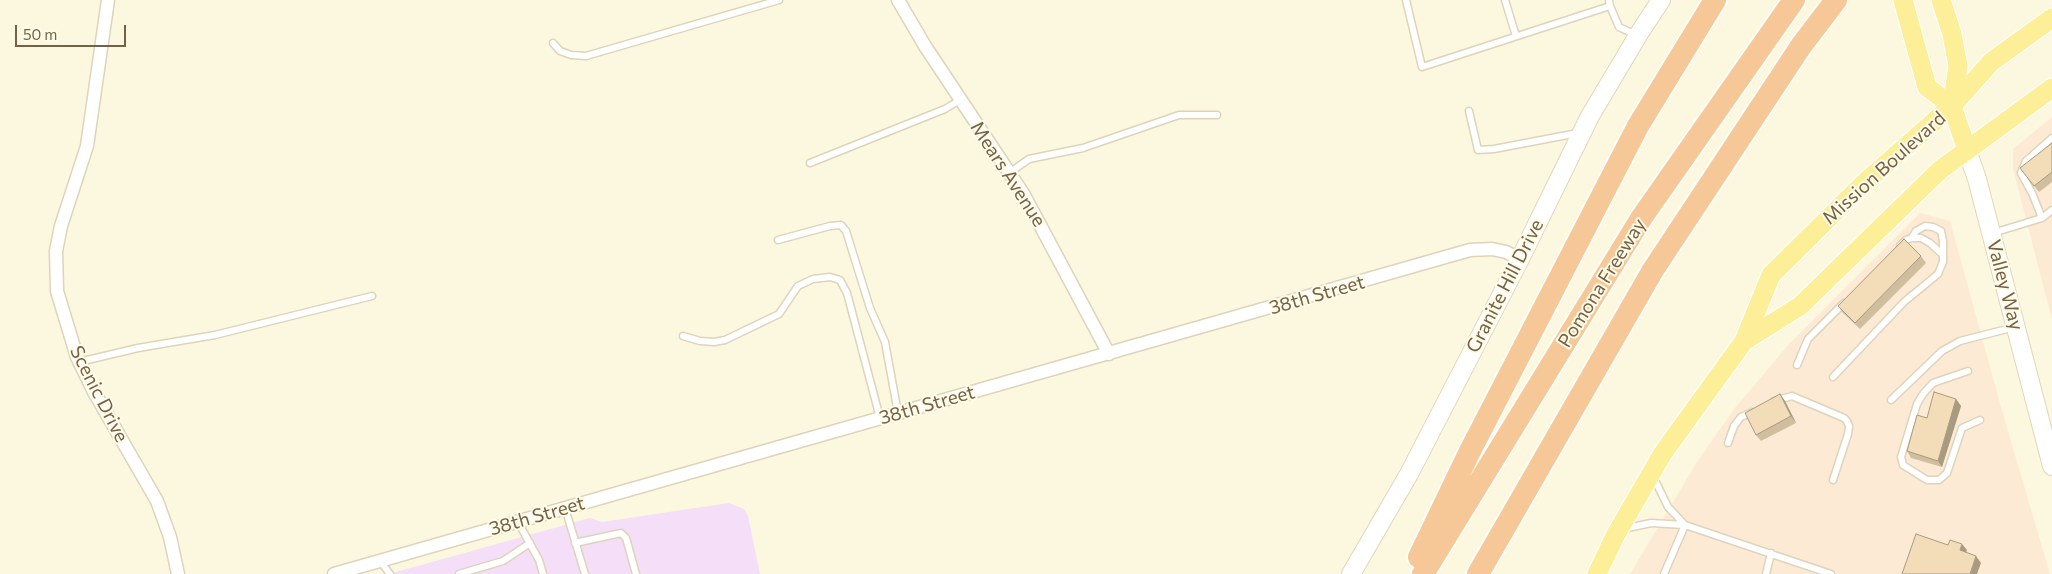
<!DOCTYPE html>
<style>
body{margin:0}
#map{position:relative;width:2052px;height:574px;overflow:hidden;background:#fcf8e0;font-family:Commissioner,sans-serif}
canvas{display:block}
.scale{position:absolute;left:15px;top:25px;width:111px;height:22px;box-sizing:border-box;border:2px solid #736248;border-top:0;padding-left:6px;font-size:15px;line-height:18px;white-space:nowrap;color:#736248;-webkit-text-stroke:4px #fffbe7;paint-order:stroke}
</style>
<div id="map">
<canvas width="2052" height="574"></canvas>
<div class="scale">50 m</div>
</div>
<script>
const ctx = document.querySelector('canvas').getContext('2d');
ctx.lineJoin = 'round';
function fill(path, color) { ctx.fillStyle = color; ctx.fill(path, 'evenodd'); }
const shape = rows => new Path2D(rows.map(r => 'M' + r).join(''));
function stroke(path, color, width, dash) { ctx.strokeStyle = color; ctx.lineWidth = width; ctx.lineCap = dash ? 'butt' : 'round'; ctx.setLineDash(dash || []); ctx.stroke(path); }
function drawText(font, color, halo, rows, align = 'center') {
  ctx.font = font + ' Commissioner,sans-serif'; ctx.lineWidth = 4; ctx.setLineDash([]); ctx.textBaseline = 'middle'; ctx.strokeStyle = halo; ctx.fillStyle = color; for (const [text, x, y, turn = 0] of rows) {
    ctx.save(); ctx.translate(x, y); ctx.rotate((+turn || 0) * Math.PI / 180); ctx.textAlign = isNaN(turn) ? turn : align; if (halo) ctx.strokeText(text, 0, 0); ctx.fillText(text, 0, 0); ctx.restore();
  }
}
fill(shape([
 [2052,117,2052,320,2013,169,2013,149],
 [1920,213,1950,221,2001,407,2050,574,1630,574,1697,462,1734,409,1790,343]
]), '#fdead4');
fill(shape([
 [729,503,744,509,748,516,760,574,389,574,590,518,602,522]
]), '#f5def8');
const lane = shape([
 [1406,0,1422,67,1610,6],
 [1505,0,1516,36],
 [1609,0,1610,6,1619,27,1636,35],
 [553,43,560,51,571,55,586,56,779,0],
 [1469,111,1478,150,1494,149,1578,133],
 [810,163,945,109,960,100],
 [1009,173,1029,159,1083,148,1179,115,1217,115],
 [2042,218,2052,210],
 [1993,233,2042,218,2032,193,2021,173,2026,161,2052,138],
 [1912,238,1916,231,1925,226,1933,227,1941,231,1943,241,1943,255],
 [778,240,830,226,841,225,846,231,870,308,885,342,898,413],
 [683,336,700,341,714,342,725,340,779,314,798,286,813,279,830,277,840,280,847,293,880,418],
 [79,362,138,348,215,335,372,296],
 [1797,365,1808,339,1844,303],
 [1968,371,1933,383,1923,394,1917,404,1901,457,1903,465,1927,480,1939,480,1947,473,1962,428,1980,420],
 [1833,377,1904,302,1938,274,1943,262,1943,255,1930,243,1921,238,1912,238,1906,240,1900,246],
 [1891,400,1942,351,1960,341,2015,327],
 [1774,401,1792,396,1844,418,1847,421,1849,426,1848,434,1833,480],
 [1728,443,1734,426,1741,417,1752,412],
 [565,508,585,574],
 [518,522,539,560,543,574],
 [1623,529,1651,523,1685,525,1668,507,1654,478],
 [575,543,621,533,626,538,636,574],
 [380,561,390,574],
 [459,574,503,561,530,543],
 [1664,574,1685,525,1831,574],
 [1766,574,1771,553]
]);
const street = shape([
 [108,0,87,146,61,226,56,251,57,291,77,357,94,392,157,501,170,537,178,574],
 [898,0,925,46,1024,195,1109,354],
 [334,574,1470,250,1492,249,1506,252,1520,259]
]);
const secondary = shape([
 [1967,150,1977,179,2052,466],
 [1351,574,1409,474,1520,259,1590,116,1640,32,1661,0]
]);
const primary = shape([
 [1903,0,1927,87,1952,106],
 [1941,0,1952,34,1958,66,1952,106,1967,150],
 [1744,341,1800,306,1940,170,2052,88],
 [1597,574,1615,536,1663,453,1744,341,1771,275,1861,186,1952,106,1991,62,2052,18]
]);
const highway = shape([
 [1419,557,1470,451,1638,126,1715,0],
 [1423,574,1642,217,1794,0],
 [1478,574,1653,270,1801,46,1836,0]
]);
stroke(lane, '#ddd4ba', 9);
stroke(street, '#ddd4ba', 15);
stroke(secondary, '#e2d6b7', 20);
stroke(primary, '#fff', 21);
stroke(highway, '#fff', 25);
stroke(lane, '#fff', 6);
stroke(street, '#fff', 12);
stroke(secondary, '#fff', 18);
stroke(primary, '#fcef98', 19);
stroke(highway, '#f7c897', 22);
fill(shape([
 [2052,143,2052,182,2039,192,2020,168],
 [1921,256,1926,263,1860,329,1843,313,1838,306],
 [1780,394,1785,401,1796,423,1761,441,1756,435],
 [1956,399,1961,406,1942,467,1911,458,1907,451]
]), '#d0be9e');
fill(shape([
 [1780,394,1785,401,1796,423,1791,416],
 [1956,399,1961,406,1942,467,1938,461],
 [1962,544,1967,550,1964,557,1960,550],
 [1976,556,1981,563,1977,574,1970,574]
]), '#a99b81');
const building = shape([
 [2052,143,2052,172,2034,186,2020,168,2052,143],
 [1904,239,1921,256,1855,323,1838,306,1904,239],
 [1934,392,1956,399,1938,461,1907,451,1917,415,1927,418,1934,392],
 [1780,394,1791,416,1756,435,1745,413,1780,394],
 [1916,534,1948,545,1950,540,1962,544,1960,550,1976,556,1970,574,1902,574,1916,534]
]);
fill(building, '#f2ddb8');
stroke(building, '#a99b81', 1);
drawText('19px', '#736248', '#fffbe7', [
 ["Mission Boulevard",1884,168,-42],
 ["Mears Avenue",1008,174,57],
 ["Pomona Freeway",1602,283,-58],
 ["Valley Way",2005,285,75],
 ["Granite Hill Drive",1505,286,-63],
 ["38th Street",1317,295,-16],
 ["Scenic Drive",99,394,63],
 ["38th Street",927,405,-16],
 ["38th Street",537,516,-16]
]);
</script>
